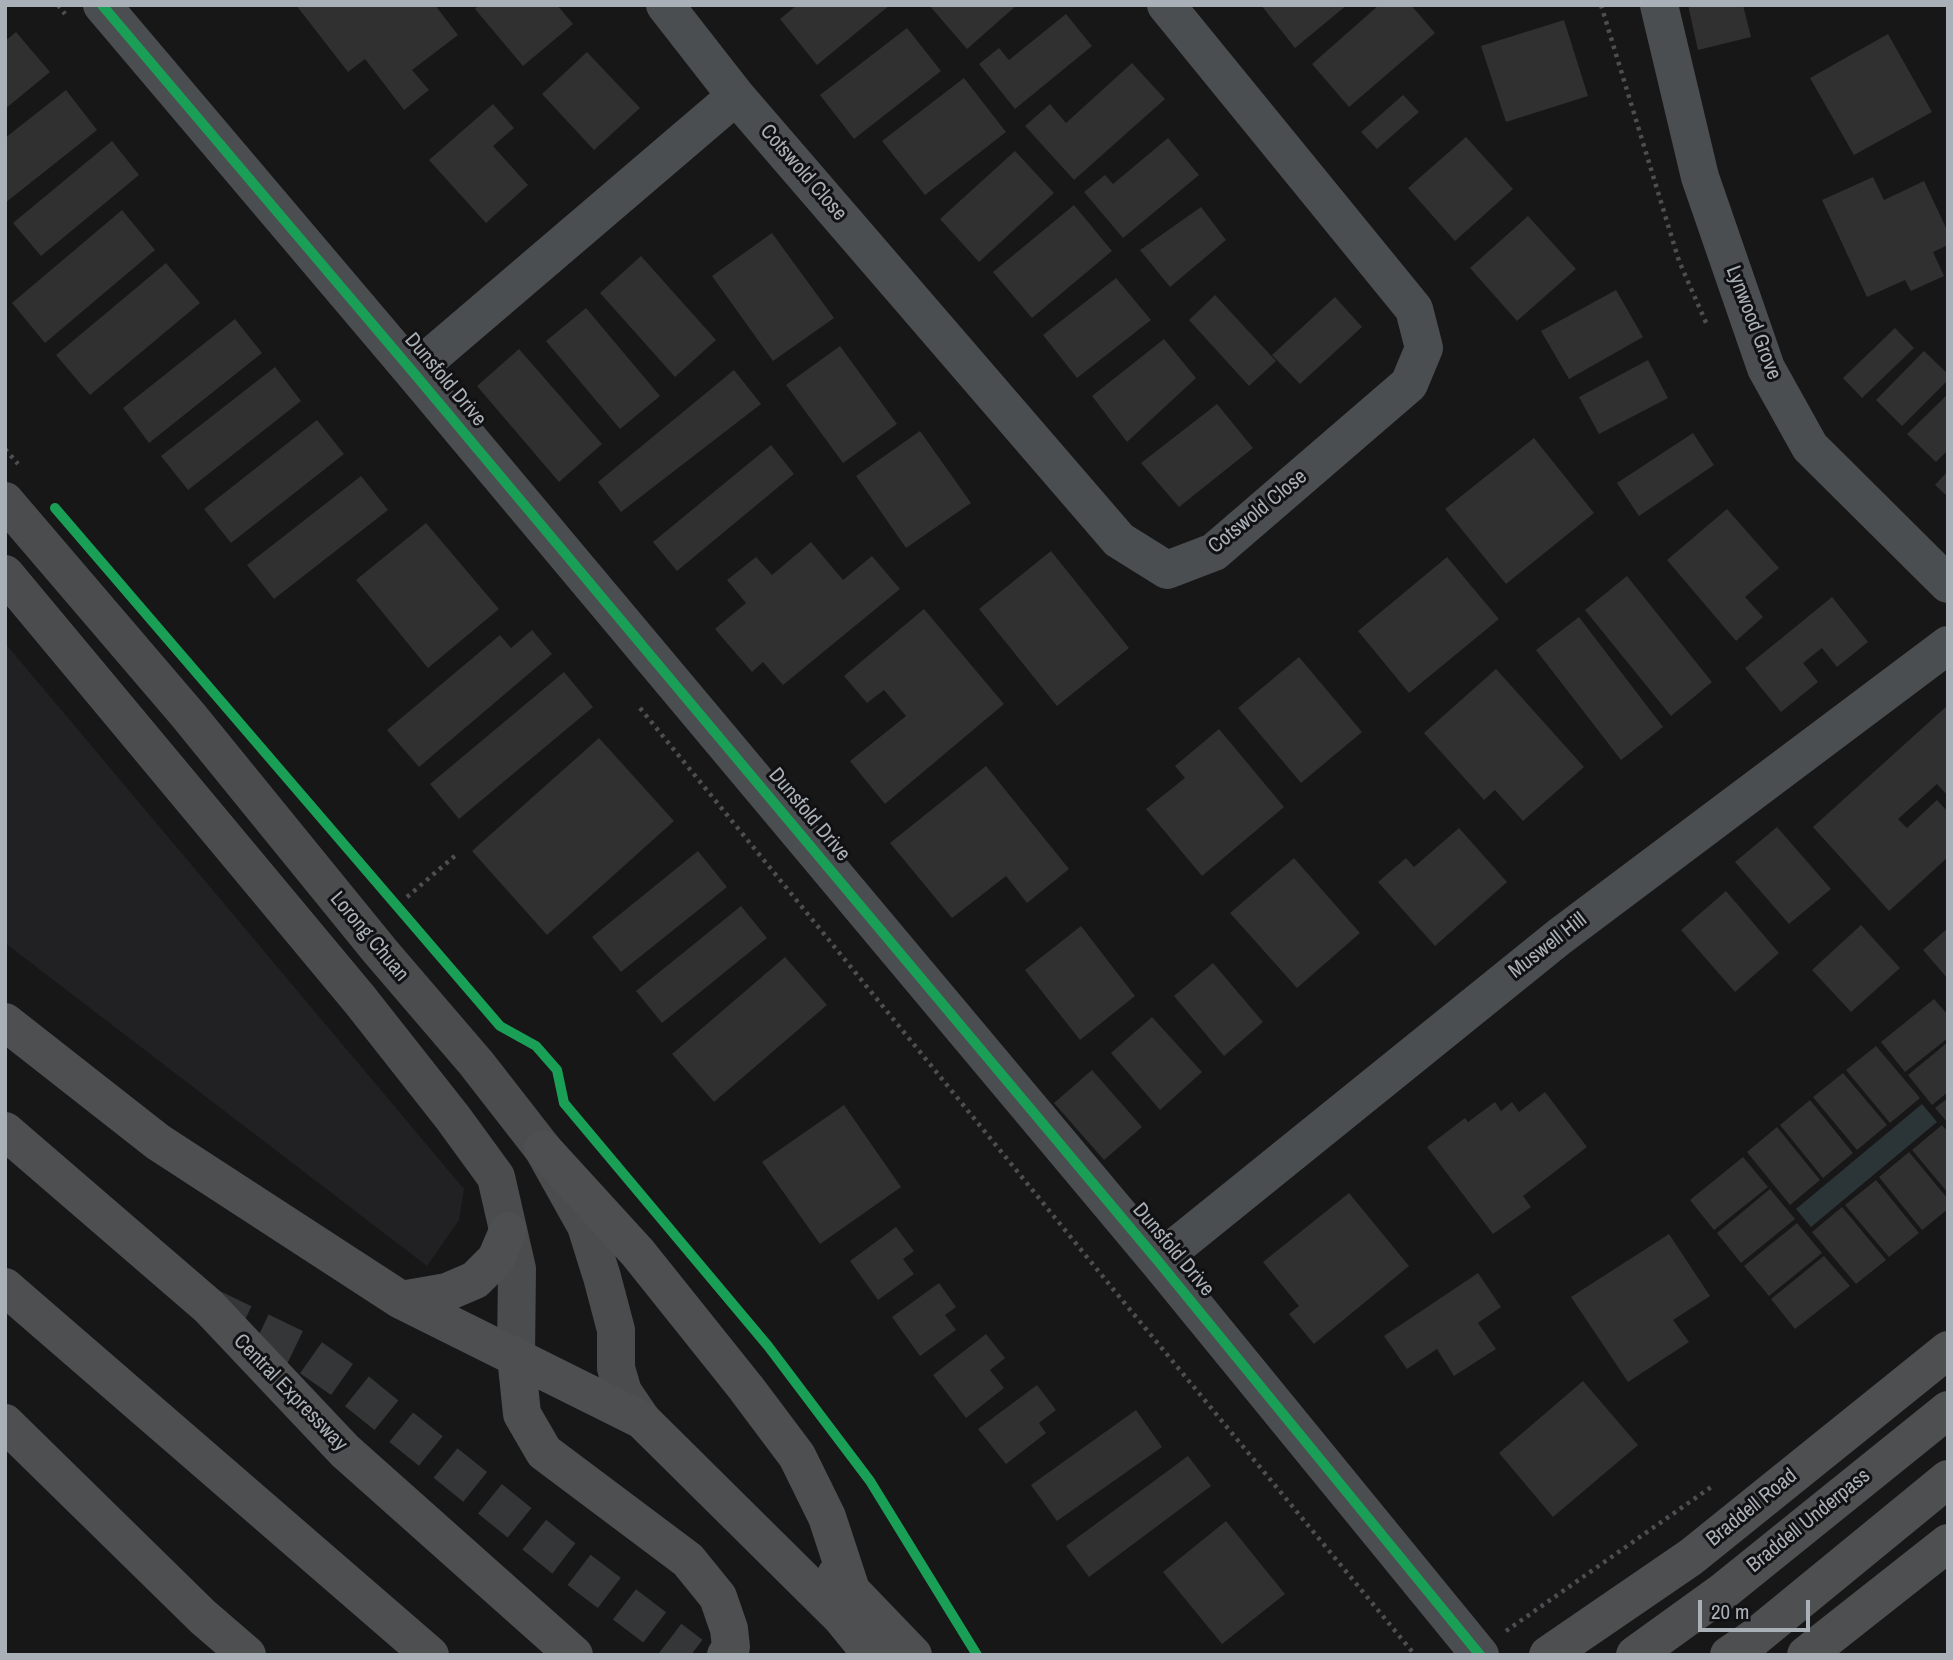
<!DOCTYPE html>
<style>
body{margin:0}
#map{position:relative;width:1953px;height:1660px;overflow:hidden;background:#171717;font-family:"Archivo Narrow",sans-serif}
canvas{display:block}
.frame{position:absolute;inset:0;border:7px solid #a9b0b7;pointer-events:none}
.scale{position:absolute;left:1698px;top:1600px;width:112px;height:32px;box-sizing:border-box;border:4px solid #a9b0b7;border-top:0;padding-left:9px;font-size:21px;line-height:24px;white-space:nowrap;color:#a9b0b7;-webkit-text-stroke:5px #111113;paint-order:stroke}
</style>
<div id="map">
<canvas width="1953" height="1660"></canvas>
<div class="frame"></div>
<div class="scale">20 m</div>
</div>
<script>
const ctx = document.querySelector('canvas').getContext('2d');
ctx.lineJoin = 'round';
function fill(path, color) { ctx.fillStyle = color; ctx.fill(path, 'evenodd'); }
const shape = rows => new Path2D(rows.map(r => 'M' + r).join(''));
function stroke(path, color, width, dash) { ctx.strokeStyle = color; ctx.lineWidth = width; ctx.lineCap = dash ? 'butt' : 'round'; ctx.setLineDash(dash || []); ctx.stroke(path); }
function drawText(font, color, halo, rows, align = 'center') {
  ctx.font = font + ' "Archivo Narrow",sans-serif'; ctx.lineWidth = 6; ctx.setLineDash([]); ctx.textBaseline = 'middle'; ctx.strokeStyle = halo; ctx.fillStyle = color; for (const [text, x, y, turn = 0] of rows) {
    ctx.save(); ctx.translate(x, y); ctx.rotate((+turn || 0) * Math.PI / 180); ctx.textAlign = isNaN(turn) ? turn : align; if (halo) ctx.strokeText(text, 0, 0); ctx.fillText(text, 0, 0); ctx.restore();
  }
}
fill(shape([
 [5,643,464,1189,459,1220,427,1266,5,943]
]), '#212123');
fill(shape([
 [1922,1104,1937,1122,1811,1227,1796,1209]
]), '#2b3538');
fill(shape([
 [296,5,435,5,458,35,412,70,429,90,404,110,365,59,348,72],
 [479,5,557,5,573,24,523,66,475,9],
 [797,5,890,5,817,65,780,19],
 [929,5,1017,5,967,49],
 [1261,5,1347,5,1295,48],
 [1379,5,1411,5,1435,33,1349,107,1312,64],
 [1688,5,1743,5,1751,37,1698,50],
 [1066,14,1092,46,1015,109,979,64,999,48,1009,60],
 [1564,20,1588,96,1506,122,1481,46],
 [907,28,941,71,854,139,820,95],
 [16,32,50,72,5,109,5,41],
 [1888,34,1932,112,1854,155,1810,78],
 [587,52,640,108,594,150,542,94],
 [1132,63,1165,99,1074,180,1025,126,1050,104,1066,123],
 [964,78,1006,132,925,195,882,141],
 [66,90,97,130,5,203,5,138],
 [1403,95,1419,112,1377,149,1361,132],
 [493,104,514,128,493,146,528,185,486,223,429,160],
 [1466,137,1513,189,1455,241,1408,188],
 [1168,138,1199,175,1123,238,1084,192,1105,175,1113,184],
 [112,141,139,175,41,256,13,223],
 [1015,151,1054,193,979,262,940,219],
 [1873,177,1884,200,1924,181,1948,232,1948,245,1933,252,1944,276,1911,291,1905,280,1867,297,1822,200],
 [1074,205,1112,251,1032,318,993,272],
 [1201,207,1226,240,1170,287,1140,250],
 [122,210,155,250,45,343,12,303],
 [1528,216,1576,269,1517,321,1470,268],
 [772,233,834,318,773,361,712,276],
 [641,256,716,340,675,377,600,293],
 [166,263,200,303,90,395,56,355],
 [1116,278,1151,320,1077,378,1043,335],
 [1616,290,1643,337,1569,379,1541,331],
 [1215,295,1276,361,1249,386,1189,320],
 [1335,297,1362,327,1300,384,1272,355],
 [586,308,660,396,620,429,546,341],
 [235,319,262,353,149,443,123,408],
 [1895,328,1914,348,1862,398,1843,378],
 [1164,339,1196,378,1127,442,1092,396],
 [840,346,897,424,843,463,786,385],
 [519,349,602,444,559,482,477,386],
 [1924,351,1948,374,1948,380,1902,426,1876,400],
 [1648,360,1668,398,1599,434,1579,397],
 [275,367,301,401,188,490,161,456],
 [734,370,761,404,621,512,598,482],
 [1948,394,1948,450,1936,462,1907,434],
 [1217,404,1253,448,1179,507,1141,463],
 [317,420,344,454,231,543,204,509],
 [920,431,971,503,906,548,856,476],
 [1693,433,1714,465,1639,516,1617,483],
 [1534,438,1594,513,1506,584,1445,509],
 [771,445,794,474,677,571,653,542],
 [1948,471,1948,497,1935,485],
 [361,476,388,510,274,599,247,565],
 [1727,509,1779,568,1745,597,1763,617,1736,641,1667,560],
 [426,523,499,609,428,668,356,580],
 [811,542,843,580,872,556,900,589,783,685,763,662,752,672,715,629,746,603,727,580,756,557,772,575],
 [1051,551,1129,648,1057,706,979,609],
 [1447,557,1499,619,1409,693,1358,631],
 [1627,576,1712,682,1671,716,1585,610],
 [1832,597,1868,642,1837,667,1822,648,1803,663,1818,682,1781,712,1745,668],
 [924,609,1004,704,885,804,850,761,906,716,884,690,867,703,844,676],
 [1579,617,1663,727,1621,760,1536,650],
 [532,630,552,654,419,767,387,730,500,635,511,648],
 [1299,657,1362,732,1301,783,1238,708],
 [1496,669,1584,767,1523,821,1495,790,1484,800,1424,733],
 [564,672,593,707,459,819,430,784],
 [1948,705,1948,796,1937,784,1898,819,1907,828,1937,800,1948,812,1948,857,1889,911,1813,827],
 [1219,729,1284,807,1202,876,1146,809,1185,778,1175,766],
 [599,738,674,821,547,935,472,851],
 [986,766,1069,869,1027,903,1006,876,952,918,890,843],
 [1777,827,1831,889,1789,924,1735,862],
 [1459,828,1507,882,1435,946,1378,882,1406,858,1414,867],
 [698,851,727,887,621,972,592,937],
 [1294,858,1360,933,1297,988,1230,913],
 [1726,891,1779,953,1735,992,1681,930],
 [741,906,767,938,662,1023,636,991],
 [1861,925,1900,968,1851,1012,1812,970],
 [1081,926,1135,996,1080,1040,1025,970],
 [1948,928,1948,979,1923,950],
 [785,957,827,1005,714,1102,672,1054],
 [1213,963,1263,1022,1224,1056,1174,996],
 [1934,999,1948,1015,1948,1038,1905,1072,1881,1042],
 [1152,1017,1202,1072,1160,1110,1111,1053],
 [1948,1042,1948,1092,1932,1105,1908,1075],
 [1876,1046,1920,1098,1890,1123,1846,1070],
 [1092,1070,1142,1127,1104,1160,1054,1103],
 [1843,1073,1887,1125,1857,1150,1813,1097],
 [1545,1092,1587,1147,1523,1196,1531,1207,1493,1234,1427,1147,1465,1118,1468,1122,1495,1102,1501,1111,1512,1102,1519,1112],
 [1948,1098,1948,1123,1935,1108],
 [1810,1100,1853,1153,1823,1178,1780,1125],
 [844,1105,901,1187,820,1244,762,1162],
 [1942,1125,1948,1132,1948,1193,1912,1150],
 [1777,1127,1820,1180,1790,1205,1747,1152],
 [1909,1152,1948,1199,1948,1209,1922,1230,1879,1177],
 [1743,1157,1768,1187,1714,1230,1690,1200],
 [1876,1180,1919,1233,1889,1257,1845,1205],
 [1770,1189,1795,1219,1741,1263,1717,1233],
 [1349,1193,1409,1266,1314,1344,1289,1314,1299,1306,1263,1262],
 [1842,1207,1886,1260,1856,1284,1812,1232],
 [1797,1223,1822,1253,1769,1296,1744,1266],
 [896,1227,914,1251,903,1259,914,1274,878,1300,850,1261],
 [1669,1234,1710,1296,1673,1320,1689,1342,1628,1382,1571,1297],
 [1824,1256,1850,1286,1795,1329,1771,1299],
 [1478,1273,1501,1307,1478,1323,1496,1349,1454,1376,1437,1349,1407,1369,1384,1336],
 [939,1283,956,1307,945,1315,956,1330,920,1356,892,1317],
 [986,1334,1005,1358,990,1370,1004,1388,966,1418,933,1375],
 [1583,1381,1638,1445,1553,1517,1499,1453],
 [1037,1385,1056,1410,1039,1423,1046,1433,1006,1464,978,1429],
 [1136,1410,1162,1447,1057,1521,1031,1485],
 [1188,1456,1211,1486,1089,1577,1066,1546],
 [1226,1521,1285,1594,1222,1644,1163,1572]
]), '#303031');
stroke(shape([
 [209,1307,303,1352,344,1381,562,1557,691,1655]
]), '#343637', 38, [38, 19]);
stroke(shape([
 [58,5,65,14],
 [1601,5,1679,261,1707,325],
 [5,449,18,464],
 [640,708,1113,1289,1415,1655],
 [407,897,457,854],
 [1506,1631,1714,1485]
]), '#4d4e51', 4.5, [3.5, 5]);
stroke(shape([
 [102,5,413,372,1158,1261,1480,1655],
 [665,5,736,96,1119,540,1167,570,1214,552,1409,384,1424,348,1414,309,1166,5],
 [1659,5,1700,177,1766,368,1810,447,1948,584],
 [413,372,736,96],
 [1158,1261,1559,937,1948,645]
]), '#4b4e50', 38);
stroke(shape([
 [5,501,188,715,380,951,476,1063,543,1149,586,1226,602,1277,616,1330,616,1368,623,1392,642,1420],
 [5,574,360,1000,453,1118,496,1177,517,1269,516,1356]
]), '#4a4c4e', 38);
stroke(shape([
 [5,1022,158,1142,401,1300,642,1420,841,1617,872,1655],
 [5,1131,208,1306,345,1451,574,1655],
 [543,1149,638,1253,746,1388,797,1456,827,1517,851,1590],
 [5,1287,430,1655],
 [401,1300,447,1292,475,1280,496,1259,508,1231],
 [516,1356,522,1414,544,1452,688,1560,718,1597,729,1629,731,1647,726,1655],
 [5,1423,203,1617,247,1655],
 [836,1575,913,1655],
 [1548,1655,1691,1557,1948,1350],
 [1635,1655,1721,1593,1948,1410],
 [1729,1655,1754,1638,1948,1479],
 [1806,1655,1948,1543]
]), '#4d4f51', 38);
stroke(shape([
 [102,5,413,372,1158,1261,1480,1655],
 [55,508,500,1026,536,1046,557,1070,564,1103,768,1346,870,1481,977,1655]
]), '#1a9f57', 10);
drawText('21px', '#a9b0b7', '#111113', [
 ["Cotswold Close",803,173,49],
 ["Lynwood Grove",1753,323,69],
 ["Dunsfold Drive",445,380,50],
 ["Cotswold Close",1258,512,-39],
 ["Dunsfold Drive",809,815,50],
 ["Lorong Chuan",369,937,50],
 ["Muswell Hill",1548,946,-38],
 ["Dunsfold Drive",1173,1250,50],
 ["Central Expressway",290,1393,46],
 ["Braddell Road",1752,1508,-39],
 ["Braddell Underpass",1809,1521,-39]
]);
</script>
